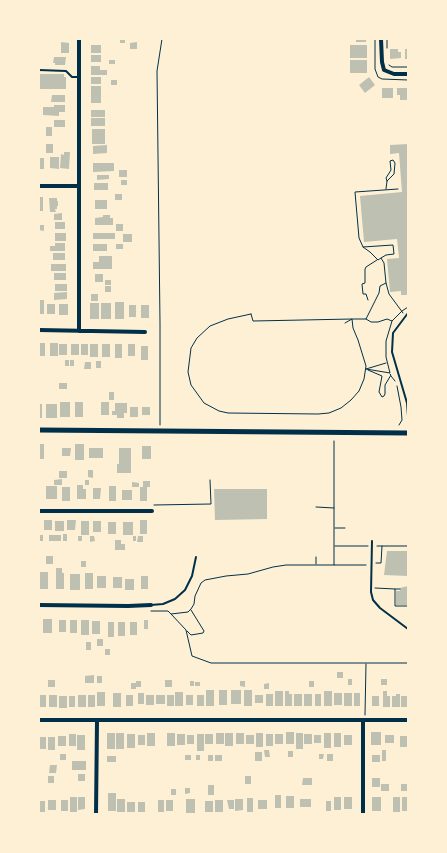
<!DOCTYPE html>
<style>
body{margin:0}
#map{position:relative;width:447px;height:853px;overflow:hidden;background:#fdf0d5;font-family:"DejaVu Sans",sans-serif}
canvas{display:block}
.frame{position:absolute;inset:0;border:40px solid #fdf0d5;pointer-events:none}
</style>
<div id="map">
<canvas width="447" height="853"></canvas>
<div class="frame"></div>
</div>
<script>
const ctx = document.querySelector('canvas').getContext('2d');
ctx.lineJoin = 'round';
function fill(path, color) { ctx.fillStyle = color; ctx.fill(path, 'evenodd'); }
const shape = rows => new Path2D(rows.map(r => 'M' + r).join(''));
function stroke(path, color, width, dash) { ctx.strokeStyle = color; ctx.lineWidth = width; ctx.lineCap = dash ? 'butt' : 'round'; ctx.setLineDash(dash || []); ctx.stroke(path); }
fill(shape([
 [120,39,125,39,125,43,120,43],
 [356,39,366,39,366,42,356,42],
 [61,42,69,43,69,53,61,53],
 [137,42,137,49,130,49,130,43],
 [91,45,101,45,101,53,91,53],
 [350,45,367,45,367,58,350,58],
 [390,49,398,49,398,52,401,52,401,58,390,59],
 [405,49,408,49,408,59,405,59],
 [91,55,101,55,101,62,91,62],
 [54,57,66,57,65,65,55,65,55,63,53,63],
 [109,60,115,60,115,64,109,64],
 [350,60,367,60,367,73,350,73],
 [91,66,100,66,100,70,107,70,107,75,91,75],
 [39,74,64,74,64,77,66,77,66,89,39,89],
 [91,77,101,77,101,84,91,84],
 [369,77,375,85,365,93,359,85],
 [111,80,117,80,117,85,111,85],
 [91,86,101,86,101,103,91,103],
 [382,88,393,88,393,98,382,98],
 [397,88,408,88,408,100,400,100,400,95,397,95],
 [52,95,65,95,65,102,51,102],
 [54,105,65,105,65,112,59,112,59,116,43,115,43,107,54,107],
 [91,110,105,110,105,117,91,117],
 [91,118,105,118,105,126,91,126],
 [54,120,65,120,65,127,54,127],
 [46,127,52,127,52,136,46,136],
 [92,129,105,129,105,144,92,144],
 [46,144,53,144,53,153,46,153],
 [408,144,408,295,401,295,401,291,390,292,387,259,399,258,397,239,364,242,360,196,402,192,399,153,390,154,390,145],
 [107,145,107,153,93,154,93,146],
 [64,152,70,152,69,169,60,168,61,154,64,155],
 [50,157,59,157,59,169,50,168],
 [39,158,44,158,44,169,39,169],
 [93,163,114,163,114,171,93,172],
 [119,170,127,170,127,177,119,177],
 [97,175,109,175,109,179,97,180],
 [121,180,127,180,127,185,121,185],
 [94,183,108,183,108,190,94,190],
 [115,194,122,194,122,200,115,200],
 [39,197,43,197,43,211,39,211],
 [49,198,57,198,57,201,58,201,58,206,57,206,57,209,55,209,56,212,50,212],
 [95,200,107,200,107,209,95,209],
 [62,213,62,220,54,220,54,214],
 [103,215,110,215,110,218,113,218,113,225,95,225,95,218,103,217],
 [55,222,65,222,65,229,55,229],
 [116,224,123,224,123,231,116,231],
 [39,225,44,225,44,231,39,230],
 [55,233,66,233,66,241,55,241],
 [93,233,115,233,115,239,93,239],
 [123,234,132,234,132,242,123,242],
 [55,243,65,243,65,251,50,251,50,246,55,246],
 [93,244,107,244,107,251,93,251],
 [116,244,123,244,123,249,116,249],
 [53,253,65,253,65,260,53,260],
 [99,256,112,256,112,269,93,269,93,262,99,262],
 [51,264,66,264,66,271,51,271],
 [54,273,66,273,66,280,54,280],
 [95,274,103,274,103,282,95,282],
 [105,280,111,280,111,285,105,285],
 [55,284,67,284,67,291,55,291],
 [105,286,111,286,111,292,105,292],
 [67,292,67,299,54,300,54,293],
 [91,294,98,294,98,301,91,301],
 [39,300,44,300,44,314,39,314],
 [115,302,124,302,124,319,115,319],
 [90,303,99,303,99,319,90,319],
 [101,303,111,303,111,319,101,319],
 [47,304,55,304,55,314,47,314],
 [59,304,68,304,68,315,59,315],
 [129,305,136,305,136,317,129,317],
 [141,305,149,305,149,318,141,318],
 [39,343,45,343,45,356,39,356],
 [50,343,58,343,58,356,50,356],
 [59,344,67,344,67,355,59,355],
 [71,344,79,344,79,355,71,355],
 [81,344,88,344,88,355,81,355],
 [90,344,98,344,98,357,90,357],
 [102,344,110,344,110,357,102,357],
 [115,344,122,344,122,358,115,358],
 [128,344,135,344,135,356,128,356],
 [141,346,148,346,148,360,141,360],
 [65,360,69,360,69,366,65,366],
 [70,360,74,360,74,366,70,366],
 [96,361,101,361,101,368,96,368],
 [85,362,91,362,91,369,84,369],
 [59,383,67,383,67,389,59,389],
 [109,392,114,392,114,400,109,400],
 [60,402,70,402,70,417,60,417],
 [75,402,83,402,83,417,75,417],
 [101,402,109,402,109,415,101,415],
 [115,403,127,403,127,413,124,413,124,418,117,418,117,415,112,415,112,411,115,411],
 [39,404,42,404,42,418,39,418],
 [46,404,57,404,57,418,46,418],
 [130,407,138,407,138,417,130,417],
 [142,407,150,407,150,415,142,415],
 [39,444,44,444,44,459,39,459],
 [75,444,84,444,84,460,75,460],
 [142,446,151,446,151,459,142,459],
 [62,448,71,448,70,456,62,456],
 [89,448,103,448,103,458,89,458],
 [119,448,131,448,131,473,117,473,117,464,119,464],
 [88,470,93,470,93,478,88,477],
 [59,471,67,471,67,478,59,478],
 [62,479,62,485,54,485,54,480],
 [85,480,89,480,89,485,85,485],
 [143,481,150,481,150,487,147,487,147,501,140,501,140,487,143,487],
 [132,482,139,483,139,487,132,487],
 [77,485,83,485,83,489,86,489,86,499,77,499],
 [46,486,57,486,57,499,46,499],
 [109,486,116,486,116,501,109,501],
 [62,487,70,487,70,501,62,501],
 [93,488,101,488,100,499,93,499],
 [214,489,267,489,267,519,215,520],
 [122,490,132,490,132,500,122,500],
 [44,520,52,520,52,530,44,530],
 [67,520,76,520,75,530,67,530],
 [140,520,147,520,147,534,140,534],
 [55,521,64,521,64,531,55,531],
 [81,521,89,521,89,535,81,535],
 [93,521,101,521,101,532,93,532],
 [108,522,116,522,116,534,108,534],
 [123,522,133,522,133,535,123,535],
 [63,534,67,534,67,541,63,541],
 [39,535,43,535,43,541,39,541],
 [49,535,61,535,61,541,49,541],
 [78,536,82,536,82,541,78,541],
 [90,536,94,536,95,541,90,542],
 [133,536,136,536,136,541,133,541],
 [138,536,143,536,143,542,137,542],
 [115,540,121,540,121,544,125,544,125,550,115,550],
 [387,551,408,551,408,576,384,575],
 [46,556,53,556,53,564,46,564],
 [81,561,86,561,86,567,81,567],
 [56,568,62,568,62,573,64,573,64,589,56,589],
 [40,572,48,572,48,589,40,589],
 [85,573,93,573,93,589,85,589],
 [70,574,80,574,80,590,70,590],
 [97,576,106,576,106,588,97,588],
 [141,576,148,576,148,589,141,589],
 [113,577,122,577,122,588,113,588],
 [125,579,134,579,134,590,125,590],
 [408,586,408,605,396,605,396,591,400,591,400,588],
 [43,619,52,619,52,633,43,633],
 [59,620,66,620,66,632,59,632],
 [70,620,77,620,77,633,70,633],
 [81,620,89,620,89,635,81,635],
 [144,620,148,620,148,629,144,629],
 [92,621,100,621,100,634,92,634],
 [108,622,114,622,114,637,108,637],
 [118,622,125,622,125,636,118,636],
 [130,622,137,622,137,635,130,635],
 [97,639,103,639,103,646,97,646],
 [86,642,91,642,91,650,86,650],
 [105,649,110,649,110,655,105,655],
 [337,672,343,672,343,678,337,678],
 [94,675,94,683,85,683,85,676],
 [97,676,102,676,102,683,97,683],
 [348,679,352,679,352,685,348,685],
 [381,679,387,679,387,685,381,685],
 [48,680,55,680,55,687,48,687],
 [165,680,172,680,172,687,165,687],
 [136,681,141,681,141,687,136,687],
 [190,681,194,681,194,686,190,686],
 [240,681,245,681,245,687,240,686],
 [309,681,314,681,314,687,309,687],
 [195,682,200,682,200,686,195,686],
 [131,683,136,683,136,689,131,689],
 [269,683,269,689,264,689,264,684],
 [206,690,214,690,214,706,206,706],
 [219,690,227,690,227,705,219,705],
 [231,690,241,690,241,704,231,704],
 [244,690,252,690,252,706,244,706],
 [275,691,283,691,283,706,275,706],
 [285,691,289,691,289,694,292,694,292,706,285,706],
 [324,691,332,691,332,706,324,706],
 [383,691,387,691,387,696,390,696,390,707,383,707],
 [97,692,105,692,105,706,97,706],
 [175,692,183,692,183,706,175,706],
 [113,693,121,693,121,707,113,707],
 [138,693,144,693,144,704,138,704],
 [334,693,342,693,342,705,334,705],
 [344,693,352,693,352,706,344,706],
 [354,693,360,693,360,706,354,706],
 [266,694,273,694,273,706,266,706],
 [294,694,302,694,302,706,294,706],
 [304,694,312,694,312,706,304,706],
 [315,694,321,694,321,706,315,706],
 [396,694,400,694,400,707,392,707,392,696,396,696],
 [39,695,46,695,46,707,39,707],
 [49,695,57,695,57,707,49,707],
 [78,695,86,695,86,707,78,707],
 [88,695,95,695,95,707,88,707],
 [126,695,133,695,133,706,126,706],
 [146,695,154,695,154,705,146,705],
 [156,695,165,695,165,704,156,704],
 [167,695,174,695,174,706,167,706],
 [186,695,193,695,193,705,186,705],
 [197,695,204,695,204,706,197,706],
 [255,695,263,695,263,703,255,703],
 [59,696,67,696,67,708,59,708],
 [69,696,75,696,75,707,69,707],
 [372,696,379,696,379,706,372,706],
 [401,696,408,696,408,707,401,707],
 [286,732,294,732,294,744,286,744],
 [371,732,381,732,381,745,371,745],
 [107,733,115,733,115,749,107,749],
 [116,733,124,733,124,749,116,749],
 [147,733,155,733,155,746,147,746],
 [167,733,175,733,175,746,167,746],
 [216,733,224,733,224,744,216,744],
 [225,733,233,733,233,746,225,746],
 [236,733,244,733,244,744,236,744],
 [256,733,263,733,263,747,256,747],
 [296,733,303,733,303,749,296,749],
 [324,733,331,733,331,748,324,748],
 [334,733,341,733,341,747,334,747],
 [69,734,76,734,76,746,69,746],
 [127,734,135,734,135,748,127,748],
 [177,734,185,734,185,745,177,745],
 [197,734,204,734,204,751,197,751],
 [205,734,213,734,213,744,205,744],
 [266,734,273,734,273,746,266,746],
 [275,734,283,734,283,744,275,744],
 [304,734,312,734,312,744,304,744],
 [77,735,85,735,85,750,77,750],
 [138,735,145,735,145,745,138,745],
 [187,735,194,735,194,744,187,744],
 [246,735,254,735,254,744,246,744],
 [314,735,321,735,321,743,314,743],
 [344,735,352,735,352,745,344,745],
 [385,735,394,735,394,743,385,743],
 [58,736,66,736,66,746,58,746],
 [400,736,408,736,408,747,400,747],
 [40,737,46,737,46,749,40,749],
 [48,737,55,737,55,750,48,750],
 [264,750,269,750,270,757,265,757],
 [382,750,386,750,386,761,382,761],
 [288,751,293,751,293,757,288,757],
 [255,752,262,752,262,761,255,761],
 [60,754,66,754,66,760,60,760],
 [319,754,324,754,323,759,319,759],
 [327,754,333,754,333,761,327,761],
 [185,755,191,755,191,760,185,760],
 [196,755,200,755,200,760,196,760],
 [208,755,213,755,213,761,208,761],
 [215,755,222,755,222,761,215,761],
 [372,755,380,755,380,762,372,762],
 [107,756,116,756,116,762,107,762],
 [72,761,86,761,86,770,72,770],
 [50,765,57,765,56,773,49,773],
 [78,774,85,774,85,781,78,781],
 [48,776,54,776,54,783,48,783],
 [245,776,251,776,251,784,245,784],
 [303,778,312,778,312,785,302,785],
 [372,778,380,778,380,787,372,787],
 [381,784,389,784,389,791,381,791],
 [401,784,407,784,407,791,401,791],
 [208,785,214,785,214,795,208,795],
 [185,788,190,788,190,793,185,794],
 [171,789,176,789,176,795,171,795],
 [108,793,116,793,116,811,108,811],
 [275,795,281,795,281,808,275,808],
 [286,796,294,796,294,808,286,808],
 [70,797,77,797,77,812,70,812],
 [78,797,85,797,85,809,78,810],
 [334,797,341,797,341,810,334,810],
 [344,797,352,797,352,809,344,809],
 [372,797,381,797,381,811,372,811],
 [393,797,400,797,400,812,393,812],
 [402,797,408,797,408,811,402,811],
 [247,798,253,798,253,812,247,812],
 [117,799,125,799,125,812,117,812],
 [186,799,195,799,195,813,186,813],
 [235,799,243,799,243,810,235,811],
 [300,799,311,799,311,807,300,807],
 [48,800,56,800,56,810,48,810],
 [61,800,68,800,68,811,61,811],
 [158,800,164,800,164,812,158,812],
 [166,800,173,800,173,811,166,811],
 [215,800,223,800,223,812,215,812],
 [227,800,234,800,234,809,229,809],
 [258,800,267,800,267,809,258,809],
 [39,801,45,801,45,812,39,812],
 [205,801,213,801,213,812,205,812],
 [326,801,331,801,331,811,326,811],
 [127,802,135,802,135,812,127,812],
 [138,802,145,802,145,812,138,812]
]), '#bec0b2');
stroke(shape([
 [375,39,375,69,378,77,382,79,408,80],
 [387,39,387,48],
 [389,65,392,67,408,67],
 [386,189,387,181,394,174,395,163,393,160,390,161,391,170,386,178,387,181],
 [363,247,359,238,355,192,398,189],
 [381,258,378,260,370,252,363,247,393,245,394,254,386,255,381,258,384,263,386,283],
 [368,300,366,294,363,294,362,284,365,283,365,269,366,267,377,260],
 [251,314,253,321,352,319,353,328,358,340,366,366,364,379,359,391,351,400,341,408,329,413,318,414,228,413,219,411,204,403,191,385,188,372,191,348,197,338,210,326,228,319,251,314],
 [366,319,371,322,378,322,387,319,392,321,402,311,408,307],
 [345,323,352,319,366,319,379,293,380,286,386,283,389,294,403,313],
 [366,369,390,373,386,357,386,341,392,321],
 [366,369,386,363],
 [368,370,382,376,379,392,382,397,384,396,385,394,385,385,391,375,390,374],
 [391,376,395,381],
 [397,386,401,407,402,420,399,425],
 [160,425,160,323,157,71,162,39],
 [334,441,334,565,366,565],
 [154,505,211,504,210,480],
 [316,507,334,508],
 [335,528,345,528],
 [335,546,368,546],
 [377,546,408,546],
 [316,557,316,564],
 [376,563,381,563,382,546],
 [375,588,395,589,395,606,408,606],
 [395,589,400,589],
 [151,611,168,611,171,614,188,612,191,609,194,604,195,596,201,583,205,580,226,576,248,574,273,567,286,565,334,565],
 [171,614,186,630,192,656,211,663,408,663],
 [187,631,191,635,203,633,204,631,191,610],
 [365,715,366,664]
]), '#003049', 1);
stroke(shape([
 [39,70,66,71,72,77,79,77],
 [408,313,393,333,392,352,407,403,408,416],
 [372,541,371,592,373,600,380,608,408,629],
 [151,605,163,604,175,599,185,590,192,576,196,557]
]), '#003049', 2);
stroke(shape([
 [79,39,79,331],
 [381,39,382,62,384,70,394,74,408,74],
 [39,186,79,186],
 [39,330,145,332],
 [39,511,152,511],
 [39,605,128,606,151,605],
 [39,720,408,720],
 [96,814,97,721],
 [363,814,363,720]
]), '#003049', 4);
stroke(shape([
 [39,430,408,433]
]), '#003049', 5);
</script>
